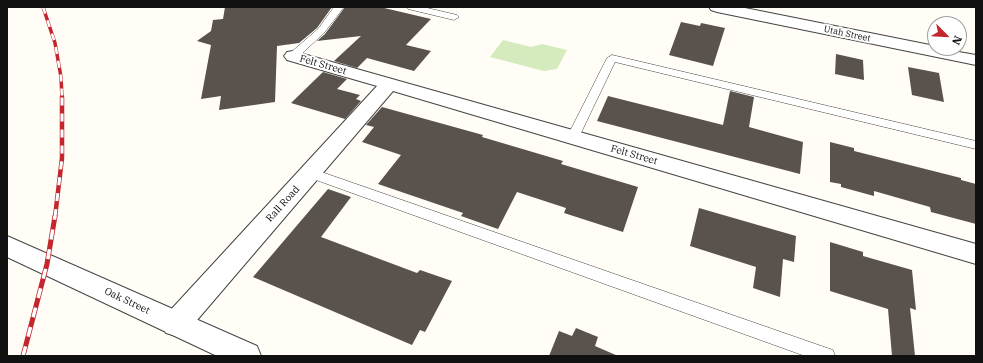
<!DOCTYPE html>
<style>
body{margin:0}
#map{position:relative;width:983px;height:363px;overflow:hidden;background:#fffdf5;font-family:"IBM Plex Serif",serif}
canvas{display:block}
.frame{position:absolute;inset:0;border:8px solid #111;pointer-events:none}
.north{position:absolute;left:927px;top:16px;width:40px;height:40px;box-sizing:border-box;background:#fff;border:1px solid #a0a0a0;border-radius:50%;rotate:114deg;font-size:11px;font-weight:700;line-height:16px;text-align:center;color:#111}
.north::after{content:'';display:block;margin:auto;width:14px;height:18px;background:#c4262e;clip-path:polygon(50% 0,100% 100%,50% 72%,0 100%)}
</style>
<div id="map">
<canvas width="983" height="363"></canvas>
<div class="frame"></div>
<div class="north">N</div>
</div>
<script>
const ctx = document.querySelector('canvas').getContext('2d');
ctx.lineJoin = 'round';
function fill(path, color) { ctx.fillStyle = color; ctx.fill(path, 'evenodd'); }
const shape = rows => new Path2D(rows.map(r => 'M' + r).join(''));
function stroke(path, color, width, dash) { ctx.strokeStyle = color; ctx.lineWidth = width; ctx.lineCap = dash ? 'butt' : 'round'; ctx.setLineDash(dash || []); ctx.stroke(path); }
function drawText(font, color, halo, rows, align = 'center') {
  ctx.font = font + ' "IBM Plex Serif",serif'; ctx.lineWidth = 4; ctx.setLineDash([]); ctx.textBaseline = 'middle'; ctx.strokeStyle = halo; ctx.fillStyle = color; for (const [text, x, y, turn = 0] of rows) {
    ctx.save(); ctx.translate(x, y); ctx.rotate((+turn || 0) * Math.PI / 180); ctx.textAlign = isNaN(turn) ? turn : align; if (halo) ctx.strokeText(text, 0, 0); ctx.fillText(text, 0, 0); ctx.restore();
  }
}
fill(shape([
 [503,40,531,47,542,44,567,50,557,69,544,71,490,57]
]), '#d5ebbd');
fill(shape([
 [225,7,332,7,317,28,299,43,277,46,275,102,219,110,221,96,201,99,211,45,197,41,211,31,213,20,223,19],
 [345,7,380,7,431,19,406,45,431,51,414,71,367,58,357,68,334,61,361,36,317,41,325,34],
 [681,22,700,26,701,23,725,28,713,66,669,55],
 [836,54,863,60,864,80,835,74],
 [908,67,939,73,944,102,912,95],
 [323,72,347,79,337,89,360,95,356,99,361,101,345,119,291,103],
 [730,91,754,97,749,127,803,142,800,174,597,121,608,96,723,125],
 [382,107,483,135,482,137,563,161,561,164,638,187,623,232,564,213,566,208,517,192,498,229,461,216,463,213,378,184,401,155,362,142,374,127,366,125],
 [830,142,854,148,854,151,961,178,961,180,976,184,976,224,931,212,930,207,874,191,874,196,841,187,841,184,830,182],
 [328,189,351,197,321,237,417,273,420,270,452,281,425,332,420,330,412,345,253,277],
 [699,208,796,236,794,262,783,259,780,297,753,288,756,267,690,246],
 [830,242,863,252,863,256,912,270,916,310,910,308,915,356,892,356,888,309,830,291],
 [576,328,598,337,595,346,618,356,549,356,559,331,572,336]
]), '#5a524d');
const service = shape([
 [334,7,344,7,324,33,297,58,289,58,288,56,289,54,318,29,334,7],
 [406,7,423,7,457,15,459,17,454,20,408,9,406,7],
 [612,55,976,141,976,149,615,62,579,137,577,140,573,141,569,140,567,137,607,58,612,55],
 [310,168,827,348,833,350,835,356,805,356,305,176,304,173,305,170,310,168]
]);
const minor = shape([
 [709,7,740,7,935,46,935,48,976,55,976,65,717,12,711,10,709,7],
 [293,51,976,244,976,264,393,91,186,333,176,336,166,333,162,324,166,315,377,86,287,60,284,56,287,52,293,51]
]);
const tertiary = shape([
 [7,236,257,346,261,356,217,356,7,257,7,236]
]);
stroke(service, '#444', 1);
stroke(minor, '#444', 2);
stroke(tertiary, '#444', 2);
fill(service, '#fff');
fill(minor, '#fff');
fill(tertiary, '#fff');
const railFar2 = shape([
 [43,7,55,43,61,77,62,98]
]);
const railFar1 = shape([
 [55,217,62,158,62,97]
]);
const rail = shape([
 [23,356,47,264,55,216]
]);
stroke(railFar2, '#c4262e', 3.5);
stroke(railFar1, '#c4262e', 4.5);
stroke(rail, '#c4262e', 5);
stroke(railFar2, '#fff', 2.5, [7]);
stroke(railFar1, '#fff', 3, [8]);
stroke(rail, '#fff', 3.5, [10]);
drawText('9px', '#111', '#fff', [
 ["Utah Street",847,34,12]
]);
drawText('10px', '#111', '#fff', [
 ["Felt Street",323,65,16],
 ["Felt Street",634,155,16],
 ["Rall Road",283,204,-48],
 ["Oak Street",127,301,25]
]);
</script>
